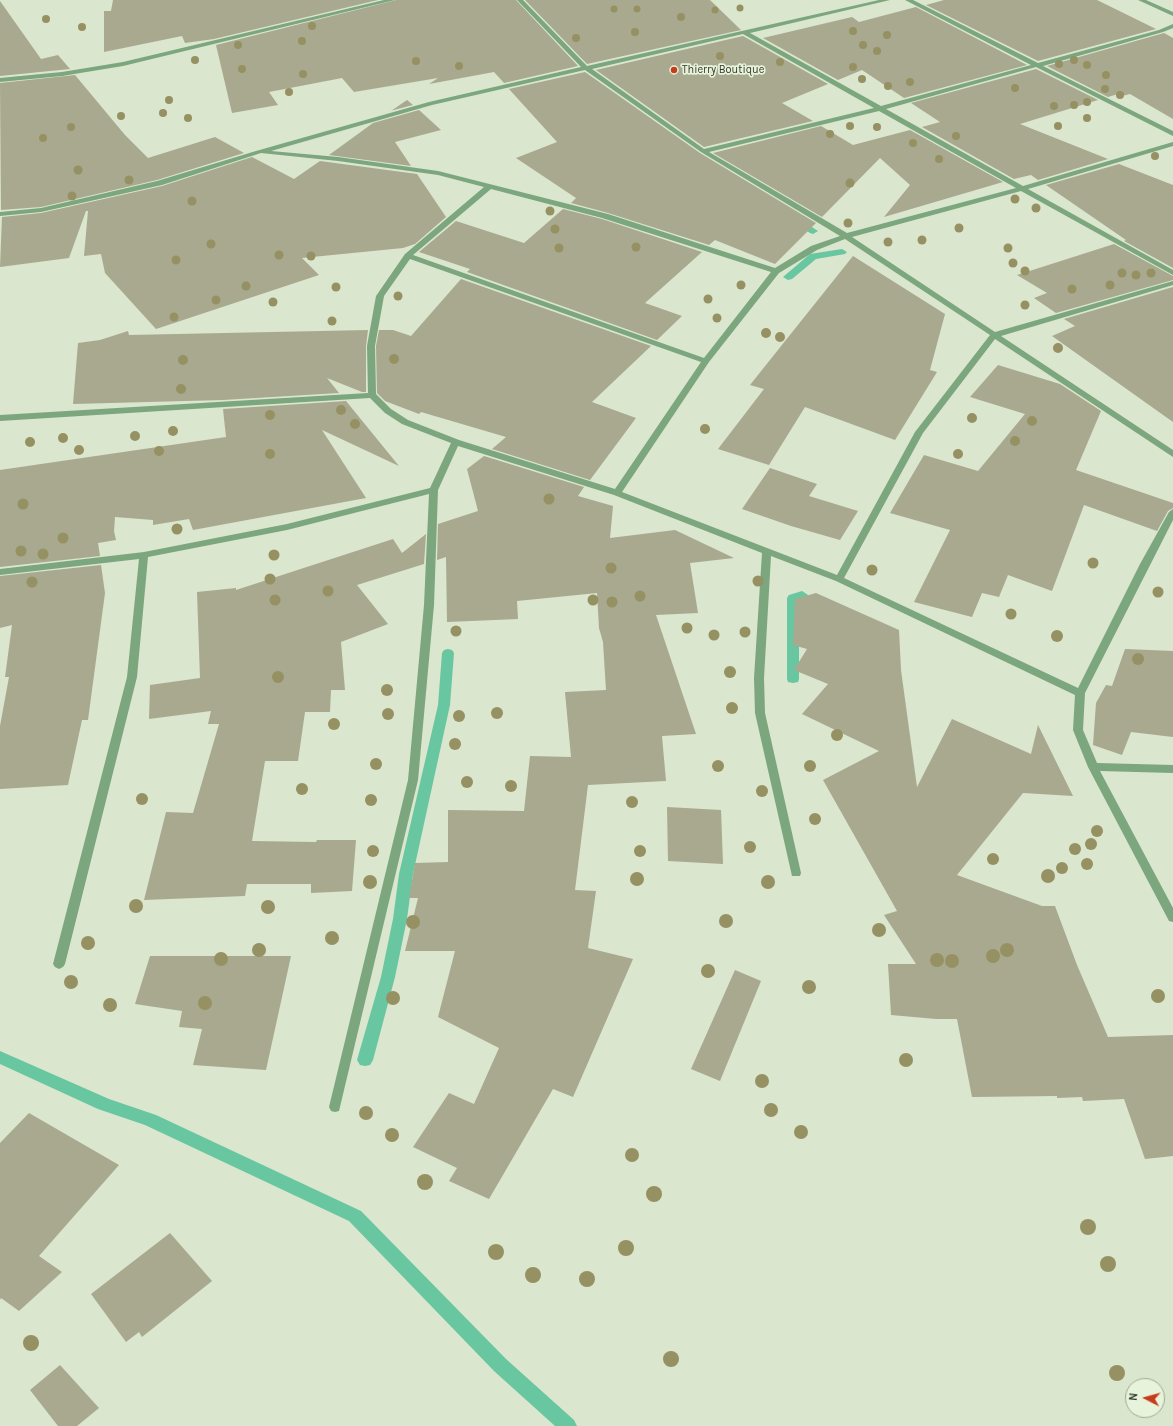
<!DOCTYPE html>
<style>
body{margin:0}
#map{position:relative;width:1173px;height:1426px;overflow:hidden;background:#dae6cd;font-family:Karla,sans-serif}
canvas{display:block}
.north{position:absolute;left:1125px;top:1378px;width:40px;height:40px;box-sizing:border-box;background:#e7f3da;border:1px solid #9fa895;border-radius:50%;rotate:276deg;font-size:11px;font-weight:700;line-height:16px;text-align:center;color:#33382e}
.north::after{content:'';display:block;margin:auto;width:14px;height:18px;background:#c73d1b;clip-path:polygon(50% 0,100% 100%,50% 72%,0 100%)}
</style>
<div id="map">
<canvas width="1173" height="1426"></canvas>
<div class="north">N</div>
</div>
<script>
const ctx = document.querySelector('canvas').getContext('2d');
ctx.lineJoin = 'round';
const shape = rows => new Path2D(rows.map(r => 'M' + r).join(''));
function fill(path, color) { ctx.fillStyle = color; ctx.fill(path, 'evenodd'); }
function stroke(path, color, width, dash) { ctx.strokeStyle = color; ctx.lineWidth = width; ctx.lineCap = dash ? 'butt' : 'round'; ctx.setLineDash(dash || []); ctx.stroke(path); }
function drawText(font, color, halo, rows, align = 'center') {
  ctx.font = font + ' Karla,sans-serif'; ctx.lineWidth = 3.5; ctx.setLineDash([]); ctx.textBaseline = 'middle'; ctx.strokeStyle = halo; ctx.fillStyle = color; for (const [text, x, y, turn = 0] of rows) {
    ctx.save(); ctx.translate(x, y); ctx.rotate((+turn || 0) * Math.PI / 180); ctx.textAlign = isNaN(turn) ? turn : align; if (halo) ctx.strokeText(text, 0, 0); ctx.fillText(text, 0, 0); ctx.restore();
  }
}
fill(shape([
 [795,217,798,218,818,231,813,234,810,233,792,222,790,220,795,217],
 [842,249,847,252,845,254,816,259,792,279,788,280,783,277,810,254,842,249],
 [802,591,808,595,806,598,799,600,799,679,798,682,793,683,788,682,787,679,787,598,789,595,802,591],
 [448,649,452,650,454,653,450,705,413,874,407,919,395,977,373,1060,370,1065,365,1066,360,1065,357,1060,381,977,393,919,399,874,438,705,442,653,444,650,448,649],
 [0,1051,109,1099,156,1115,361,1211,506,1359,574,1420,577,1426,555,1426,494,1371,349,1221,145,1125,98,1109,0,1064,0,1051]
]), '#68c6a0');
fill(shape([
 [113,0,378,0,214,39,185,43,182,36,104,52,104,11,111,11],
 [396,0,516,0,578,66,504,83,494,72,429,84,438,78,354,92,342,78,269,92,278,105,232,113,216,45],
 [525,0,710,0,741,30,587,64],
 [944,0,1097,0,1156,29,1038,61,926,5],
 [0,1,41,59,58,55,70,69,0,76],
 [916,7,1027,65,904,98,862,70,838,80,763,38,852,17,859,22],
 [1164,33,1173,38,1173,119,1130,94,1122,96,1118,94,1108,97,1047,66],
 [743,36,828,84,782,103,813,121,704,147,596,70],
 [1036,69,1098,100,1020,124,1108,159,1038,180,1031,175,1014,179,922,127,940,122,911,103],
 [585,72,700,153,816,223,775,264,715,240,709,245,608,213,571,203,576,198,516,158,557,142,509,89],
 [75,75,125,135,148,158,215,137,244,153,157,180,41,207,1,210,0,83],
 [407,100,413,105,390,111,391,111],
 [419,110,441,130,395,142,411,166,329,155,373,123],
 [821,126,853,145,910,130,1003,182,884,217,910,185,880,158,822,217,713,153],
 [252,157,294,179,320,161,417,174,446,217,415,244,403,248,302,258,319,275,156,329,105,273,101,254,84,256,88,211,86,211,69,258,0,267,2,217,41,213,162,186],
 [1119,164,1173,185,1173,268,1124,241,1126,240,1046,185],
 [563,209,602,219,702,252,645,303,682,316,657,340,467,272,470,269,419,252,456,221,524,243],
 [1114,244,1173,276,1173,280,1056,313,1034,298,1047,293,1017,275],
 [853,256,945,314,930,370,937,372,895,440,805,407,769,465,718,449,764,389,750,385],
 [461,279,651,346,592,402,636,418,590,480,492,449,506,437,421,412,419,414,385,401,377,393,376,346,379,330,393,330,411,336],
 [1173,287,1173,422,1052,336,1075,326,1064,319],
 [368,330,366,346,366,392,362,392,327,378,339,393,223,400,73,404,78,343,100,340,128,331,129,335],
 [998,365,1060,384,1101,411,1076,470,1173,503,1173,508,1168,511,1157,531,1084,505,1052,591,1008,575,999,597,982,593,972,617,914,602,950,530,890,513,924,455,978,471,1025,414,970,397],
 [346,401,399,466,322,430,366,498,193,530,189,519,153,525,153,520,115,517,114,531,116,540,98,543,100,556,0,567,0,470,226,437,223,409],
 [484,456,584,487,578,496,613,506,610,538,675,530,734,558,690,563,698,613,656,615,696,734,662,736,666,781,588,785,575,890,596,891,588,948,633,959,573,1097,553,1089,489,1199,449,1181,457,1168,413,1147,449,1093,474,1104,499,1048,438,1017,455,951,405,951,418,898,409,898,415,863,448,862,448,810,524,811,530,756,571,757,565,692,606,690,603,642,599,628,597,593,517,601,518,619,447,622,446,557,437,560,438,524,478,511,467,469],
 [770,468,817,484,809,496,858,511,840,540,791,526,742,509],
 [426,534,424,564,357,585,388,624,341,642,345,690,331,690,330,712,305,712,298,761,265,761,252,841,316,842,317,840,356,840,352,891,311,893,311,884,247,884,245,896,144,900,166,812,193,813,219,724,208,724,211,711,149,719,150,685,200,678,197,592,236,588,236,590,393,539,402,553],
 [101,565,105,593,88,720,82,720,68,785,0,789,0,726,9,677,5,677,12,625,0,628,0,576],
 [816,593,899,630,901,670,917,787,952,719,1031,754,1038,725,1073,796,1023,793,957,875,1042,906,1055,906,1077,965,1108,1037,1173,1035,1173,1156,1145,1159,1124,1099,1083,1101,1082,1097,1057,1098,1057,1096,972,1097,957,1019,936,1019,891,1015,888,964,916,964,884,915,897,911,823,780,879,751,802,714,828,684,794,670,807,649,793,645,795,599],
 [1125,649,1173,651,1173,737,1131,732,1122,755,1093,745,1096,703,1106,685,1112,686],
 [667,807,721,810,723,864,668,861],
 [150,956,291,956,266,1070,193,1065,202,1029,179,1027,182,1011,135,1004],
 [735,970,761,981,720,1081,691,1069],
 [29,1113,119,1165,39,1256,62,1272,19,1311,1,1298,0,1300,0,1143],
 [170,1233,212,1281,142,1337,139,1332,126,1342,91,1294],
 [60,1365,99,1408,77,1426,58,1426,30,1390]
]), '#a8a98f');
fill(shape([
 [384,0,395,0,123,66,62,76,0,82,0,78,62,72,123,62,384,0],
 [517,0,523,0,587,66,879,0,890,0,750,33,881,106,1031,65,905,0,913,0,1038,63,1159,30,1173,24,1173,28,1163,32,1043,66,1173,131,1173,136,1036,67,886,109,1023,186,1173,142,1173,146,1028,189,1173,270,1173,275,1021,191,852,237,995,332,1173,281,1173,285,1001,336,1173,450,1173,457,995,339,923,433,844,578,1078,688,1140,564,1169,512,1173,509,1173,520,1085,693,1083,730,1097,763,1173,765,1173,773,1100,771,1173,908,1173,922,1169,921,1088,767,1073,730,1075,695,836,581,771,556,764,678,765,713,801,873,800,876,792,876,755,713,754,678,762,553,614,495,458,446,438,490,434,605,418,780,339,1111,335,1112,331,1111,329,1107,408,780,424,605,429,494,287,530,148,557,137,677,65,964,63,967,59,969,55,967,53,964,127,677,139,559,0,575,0,569,144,552,287,524,430,488,451,443,402,424,385,413,370,398,0,421,0,415,368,393,367,346,376,296,405,254,484,187,438,175,338,161,261,153,162,185,41,212,0,216,0,212,41,208,157,181,256,151,429,102,581,67,517,0],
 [743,34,874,108,704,149,592,69,743,34],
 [585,70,701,152,840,236,811,246,775,268,608,214,438,171,338,157,271,151,432,105,585,70],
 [879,111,1016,188,847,233,709,152,879,111],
 [491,189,602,218,771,272,704,358,413,255,491,189],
 [845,239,990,335,915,432,837,575,622,492,709,362,779,273,817,250,845,239],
 [410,259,701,362,615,489,459,440,408,420,391,409,376,394,375,346,384,296,410,259],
 [1138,0,1146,0,1173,12,1173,16,1138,0]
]), '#7ba67e');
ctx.fillStyle = '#969162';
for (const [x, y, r] of [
 [740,8,3.5],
 [614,9,3.5],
 [637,9,3.5],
 [715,10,3.5],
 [681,17,4],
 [46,19,4],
 [312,26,4],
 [82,27,4],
 [853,31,4],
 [635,32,4],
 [887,35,4],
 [576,38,4],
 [302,41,4],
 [238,45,4],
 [863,45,4],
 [877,51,4],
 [720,56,4],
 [195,60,4],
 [1074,60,4],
 [416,61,4],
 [780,62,4],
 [1059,64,4],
 [1087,65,4],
 [459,66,4],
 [853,67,4],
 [242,69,4],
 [303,74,4],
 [1106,75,4],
 [862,79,4],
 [910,82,4],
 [888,86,4],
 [1015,88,4],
 [1105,89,4],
 [289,92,4],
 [1120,95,4],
 [169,100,4],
 [1087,102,4],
 [1074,105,4],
 [1054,106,4],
 [163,113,4],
 [121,116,4],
 [188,118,4],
 [1087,118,4],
 [850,126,4],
 [1058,126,4],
 [71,127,4],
 [877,127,4],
 [830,134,4],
 [956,136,4],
 [43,138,4],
 [913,143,4],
 [1155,156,4],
 [939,159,4],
 [78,170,4.5],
 [129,180,4.5],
 [850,183,4.5],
 [72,196,4.5],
 [1015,199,4.5],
 [192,201,4.5],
 [1036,208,4.5],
 [550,211,4.5],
 [848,223,4.5],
 [959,228,4.5],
 [555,229,4.5],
 [922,240,4.5],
 [888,242,4.5],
 [211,244,4.5],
 [636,247,4.5],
 [559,248,4.5],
 [1008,248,4.5],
 [279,255,4.5],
 [311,256,4.5],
 [176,260,4.5],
 [1013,263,4.5],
 [1025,271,4.5],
 [1122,273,4.5],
 [1151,273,4.5],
 [1136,275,4.5],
 [741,285,4.5],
 [1110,285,4.5],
 [246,286,4.5],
 [336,287,4.5],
 [1072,289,4.5],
 [398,296,4.5],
 [708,299,4.5],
 [216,300,4.5],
 [273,302,4.5],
 [1025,305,4.5],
 [174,317,4.5],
 [717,318,4.5],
 [332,321,4.5],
 [766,333,5],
 [780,337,5],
 [1058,348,5],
 [394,359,5],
 [183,360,5],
 [181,389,5],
 [341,410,5],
 [270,415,5],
 [972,418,5],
 [1032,421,5],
 [355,424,5],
 [705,429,5],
 [173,431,5],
 [135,436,5],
 [63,438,5],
 [1015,441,5],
 [30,442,5],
 [79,450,5],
 [159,451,5],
 [270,454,5],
 [958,454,5],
 [549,499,5.5],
 [23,504,5.5],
 [177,529,5.5],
 [63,538,5.5],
 [21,551,5.5],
 [43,554,5.5],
 [274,555,5.5],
 [1093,563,5.5],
 [611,568,5.5],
 [872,570,5.5],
 [270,579,5.5],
 [758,581,5.5],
 [32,582,5.5],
 [328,591,5.5],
 [1158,592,5.5],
 [640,596,5.5],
 [275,600,5.5],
 [593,600,5.5],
 [612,602,5.5],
 [1011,614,5.5],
 [687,628,5.5],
 [456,631,5.5],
 [745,632,5.5],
 [714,635,5.5],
 [1057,636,6],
 [1138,659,6],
 [730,672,6],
 [278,677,6],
 [387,690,6],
 [732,708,6],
 [497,713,6],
 [388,714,6],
 [459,716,6],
 [334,724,6],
 [837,735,6],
 [455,744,6],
 [376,764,6],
 [718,766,6],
 [810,766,6],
 [467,782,6],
 [511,786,6],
 [302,789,6],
 [762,791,6],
 [142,799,6],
 [371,800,6],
 [632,802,6],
 [815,819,6],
 [1097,831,6],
 [1091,844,6],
 [750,847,6],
 [1075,849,6],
 [373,851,6],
 [640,851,6],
 [993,859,6],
 [1087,864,6],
 [1062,868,6],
 [1048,876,7],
 [637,879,7],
 [370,882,7],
 [768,882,7],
 [136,906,7],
 [268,907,7],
 [726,921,7],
 [413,922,7],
 [879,930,7],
 [332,938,7],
 [88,943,7],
 [259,950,7],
 [1007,950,7],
 [993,956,7],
 [221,959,7],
 [937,960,7],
 [952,961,7],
 [708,971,7],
 [71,982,7],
 [809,987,7],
 [1158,996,7],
 [393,998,7],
 [205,1003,7],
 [110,1005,7],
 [906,1060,7],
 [762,1081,7],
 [771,1110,7],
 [366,1113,7],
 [801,1132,7],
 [392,1135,7],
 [632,1155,7],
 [425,1182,8],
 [654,1194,8],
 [1088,1227,8],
 [626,1248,8],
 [496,1252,8],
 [1108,1264,8],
 [533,1275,8],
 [587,1279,8],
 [31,1343,8],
 [671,1359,8],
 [1117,1373,8]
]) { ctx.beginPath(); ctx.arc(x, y, r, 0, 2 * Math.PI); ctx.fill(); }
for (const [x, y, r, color] of [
 [674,70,4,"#c73d1b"]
]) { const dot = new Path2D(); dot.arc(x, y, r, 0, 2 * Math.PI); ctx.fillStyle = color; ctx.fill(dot); stroke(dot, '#e7f3da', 1.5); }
drawText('11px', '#33382e', '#e7f3da', [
 ["Thierry Boutique",682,70]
], 'left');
</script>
